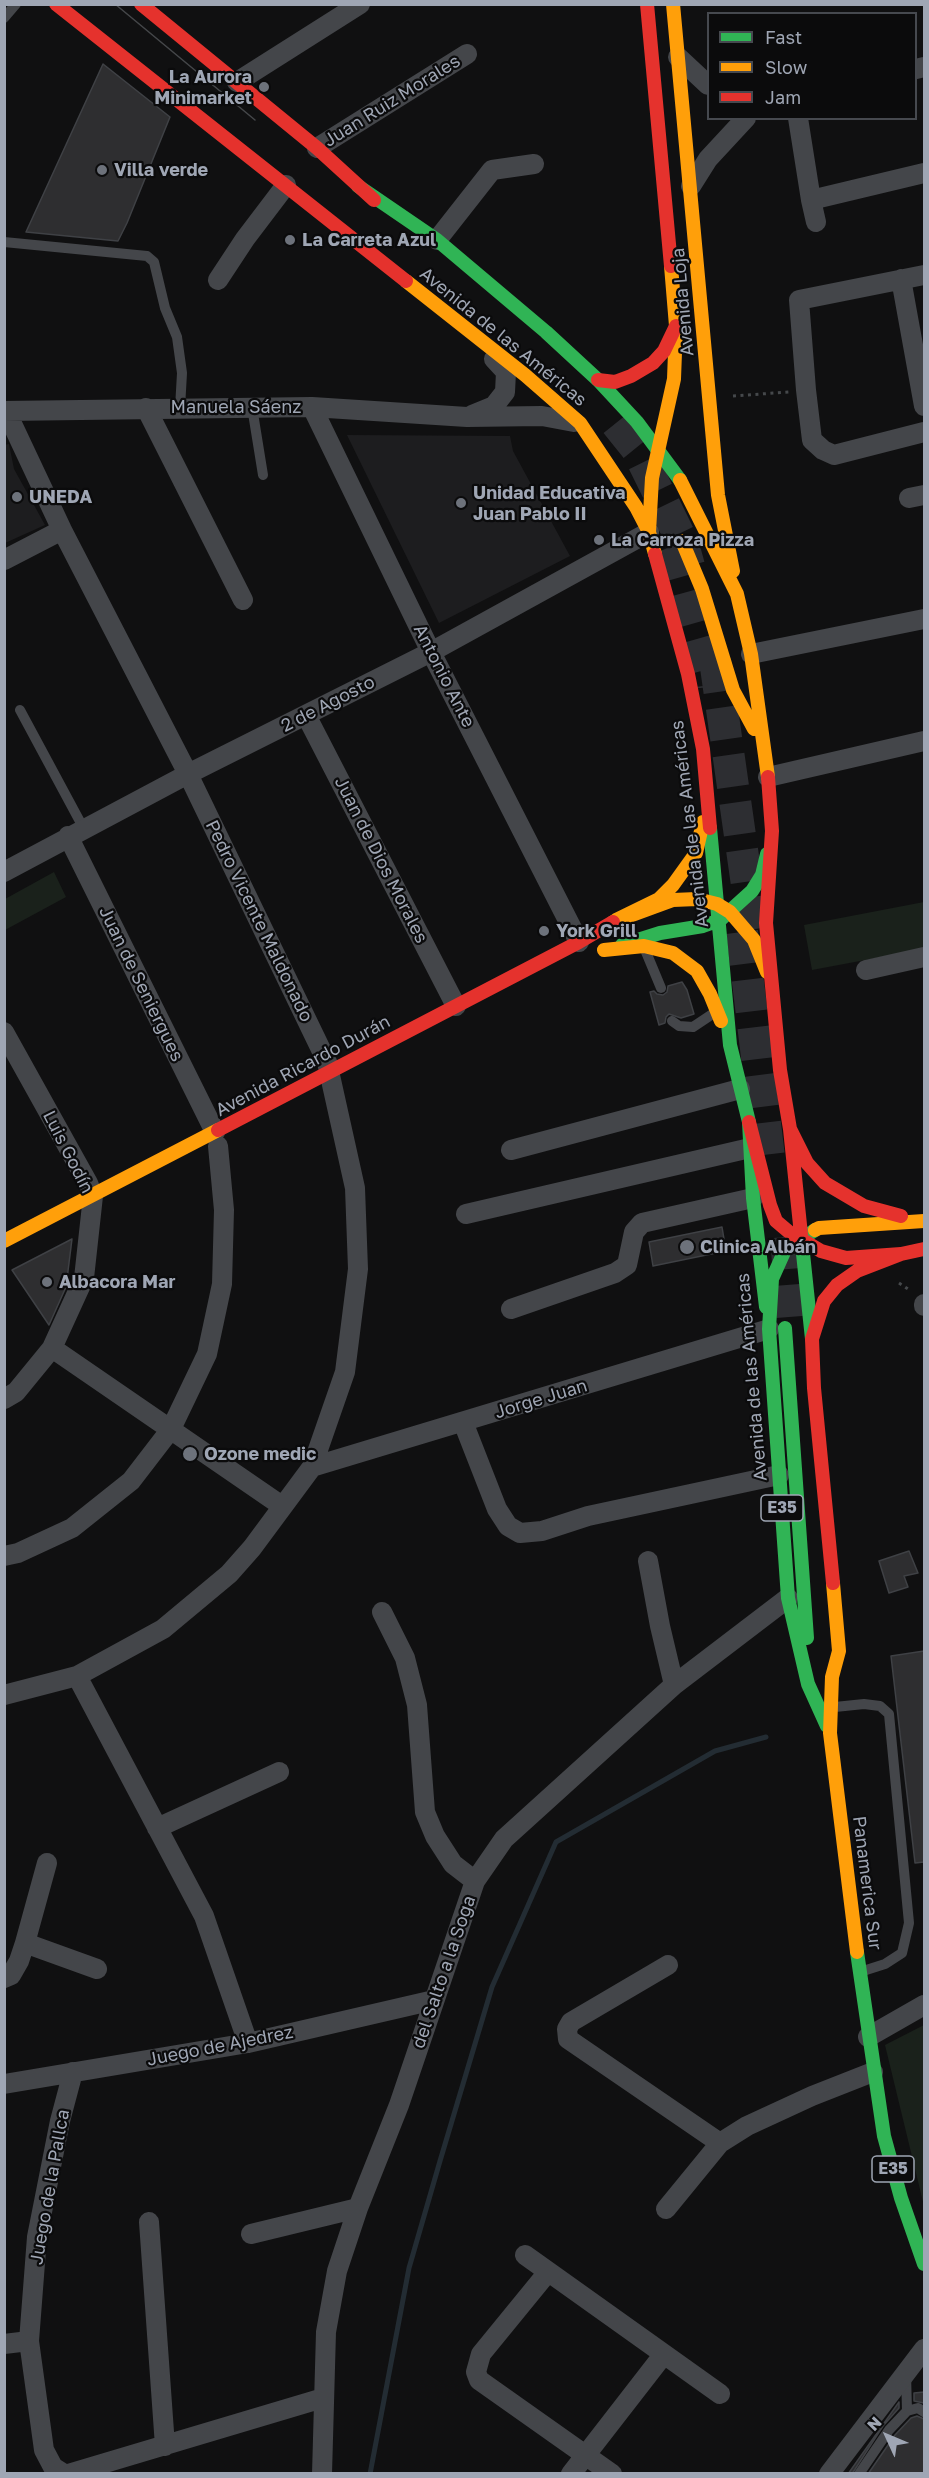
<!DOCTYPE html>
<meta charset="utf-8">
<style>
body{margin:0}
#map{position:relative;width:929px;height:2478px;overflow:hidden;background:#101011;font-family:"Golos Text",sans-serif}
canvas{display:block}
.frame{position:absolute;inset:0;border:6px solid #9fa6b4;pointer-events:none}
.legend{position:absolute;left:707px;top:12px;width:210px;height:108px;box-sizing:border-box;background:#0b0b0c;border:2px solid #46494f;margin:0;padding:8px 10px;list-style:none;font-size:18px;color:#9fa6b4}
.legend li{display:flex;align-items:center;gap:12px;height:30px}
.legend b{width:30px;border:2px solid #46494f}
.north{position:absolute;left:857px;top:2406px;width:60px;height:60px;-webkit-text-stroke:4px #0b0b0c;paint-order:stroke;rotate:314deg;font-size:16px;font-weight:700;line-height:24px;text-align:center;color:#9fa6b4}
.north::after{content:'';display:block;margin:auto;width:21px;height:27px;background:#9fa6b4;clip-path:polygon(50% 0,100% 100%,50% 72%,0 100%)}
</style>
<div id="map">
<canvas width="929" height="2478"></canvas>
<div class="frame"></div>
<ul class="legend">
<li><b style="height:8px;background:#30b455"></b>Fast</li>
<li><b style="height:8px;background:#ff9f0a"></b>Slow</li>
<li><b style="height:8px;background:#e5322d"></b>Jam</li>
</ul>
<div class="north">N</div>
</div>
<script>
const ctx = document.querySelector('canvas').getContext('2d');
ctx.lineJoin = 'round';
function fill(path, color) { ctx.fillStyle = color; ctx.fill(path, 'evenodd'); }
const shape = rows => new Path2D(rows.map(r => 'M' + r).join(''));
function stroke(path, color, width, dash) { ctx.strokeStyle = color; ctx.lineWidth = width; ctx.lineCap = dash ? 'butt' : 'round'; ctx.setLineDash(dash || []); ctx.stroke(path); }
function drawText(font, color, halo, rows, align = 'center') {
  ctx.font = font + ' "Golos Text",sans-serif'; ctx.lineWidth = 4.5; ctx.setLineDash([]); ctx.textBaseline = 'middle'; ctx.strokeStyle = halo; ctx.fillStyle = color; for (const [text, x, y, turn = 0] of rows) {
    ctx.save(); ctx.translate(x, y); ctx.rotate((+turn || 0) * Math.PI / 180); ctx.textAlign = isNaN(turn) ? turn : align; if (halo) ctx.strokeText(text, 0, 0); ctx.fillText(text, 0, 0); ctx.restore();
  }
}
fill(shape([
 [347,435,510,436,513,451,570,556,439,623],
 [9,444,14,469,45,525,5,543,4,445]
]), '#1d1d1f');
fill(shape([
 [54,872,66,897,5,930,5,899],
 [924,902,924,949,812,970,804,925],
 [924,2025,924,2206,885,2045]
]), '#1a211b');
stroke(shape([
 [370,2474,409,2268,440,2161,492,1987,556,1842,715,1751,766,1737]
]), '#232c33', 5);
const building = shape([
 [103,64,170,117,127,223,118,241,26,232,103,64],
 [682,982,687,990,694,1014,681,1018,669,1014,666,1017,665,1023,659,1025,650,992,654,991,657,994,663,995,667,992,668,986,682,982],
 [722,1227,726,1251,653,1266,649,1242,722,1227],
 [72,1239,66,1287,49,1325,12,1270,72,1239],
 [909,1551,918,1573,904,1576,908,1587,889,1593,879,1561,909,1551],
 [924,1651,924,1862,915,1863,891,1656,924,1651],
 [924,2392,924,2403,914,2401,914,2393,924,2392],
 [899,2402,899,2408,883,2426,852,2474,848,2474,899,2402],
 [917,2416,924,2419,924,2474,868,2474,895,2435,911,2418,917,2416]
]);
fill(building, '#2e2e30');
stroke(building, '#3f4145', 1.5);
stroke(shape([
 [616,423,637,449,682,541,689,566],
 [670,547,677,564,707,670,709,687],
 [715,660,757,955],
 [742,932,769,1157],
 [786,1237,793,1325]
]), '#2d2e32', 32, [32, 16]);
stroke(shape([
 [733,396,789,392],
 [899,1283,911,1291]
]), '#45484b', 3, [3, 4.5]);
stroke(shape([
 [4,18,16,4],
 [4,242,147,256,154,262,165,308,177,337,182,373,180,408],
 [252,407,263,475],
 [20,710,84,829],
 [646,952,661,988],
 [672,1021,679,1026,693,1027,714,1013],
 [835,1707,864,1704,880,1706,889,1714,909,1923,902,1953,885,1964,863,1971],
 [906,2373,907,2411],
 [859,2474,889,2430,907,2411,918,2408,924,2412]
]), '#44464a', 10);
stroke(shape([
 [678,57,708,85],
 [916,69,924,67],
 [237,82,360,4],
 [798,118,811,200,924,173],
 [317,148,467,54],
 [691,186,708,159,746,118],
 [811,200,816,222],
 [437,240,492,170,534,164],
 [924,275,799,300,806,390,812,440,823,450,834,455,924,432],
 [901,279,924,406],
 [218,280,245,239,286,185],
 [312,407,431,652,579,942],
 [146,408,243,600],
 [4,411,312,407,467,417,542,416,574,422],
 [472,415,494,406,505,392,506,372,494,359],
 [909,498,924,495],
 [4,560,62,530],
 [751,654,924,619],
 [306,715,456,1006],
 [768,777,924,741],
 [68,836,215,1132],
 [4,872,188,774,431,652,649,532],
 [866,970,924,957],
 [4,1032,88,1183,93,1196,84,1278,52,1348,16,1392,4,1399],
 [511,1150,740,1089],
 [466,1214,750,1148],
 [924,1304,924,1306],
 [511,1309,615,1273,627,1265,634,1232,642,1223,753,1198],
 [52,1348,282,1506],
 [463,1422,497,1509,508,1526,520,1533,542,1531,588,1516,779,1475],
 [312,1467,769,1329],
 [4,1556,18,1553,72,1528,131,1481,171,1429,207,1354,222,1284,224,1210,218,1146],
 [648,1561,660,1626,674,1685],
 [382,1612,405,1658,417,1705,425,1812,435,1836,453,1864,475,1881],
 [77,1676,204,1916,248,2043],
 [4,1695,77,1676,163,1629,229,1574,252,1548,312,1467,345,1372,358,1269,355,1188,327,1062,188,774,62,530,6,411],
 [157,1828,279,1772],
 [25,1943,47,1863],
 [668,1965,571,2022,567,2029,568,2039,720,2143],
 [4,1978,11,1975,19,1961,25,1943,97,1969],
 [868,2037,924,2005],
 [4,2084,248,2043,434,2000],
 [666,2209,720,2143,747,2126,812,2096,873,2072],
 [149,2222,165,2446],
 [251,2234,358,2208],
 [525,2255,720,2394],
 [548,2272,481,2354,476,2372,479,2380,612,2474],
 [4,2344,29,2341],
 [64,2474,53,2467,44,2450,29,2341,37,2237,60,2121,73,2072],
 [68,2474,323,2398],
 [322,2474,326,2332,337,2271,358,2208,399,2105,475,1881,504,1839,674,1685,788,1598],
 [571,2474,664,2354],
 [829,2474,924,2349]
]), '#44464a', 20);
stroke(shape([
 [358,186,437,240,546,332,598,380,637,422,680,480],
 [710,828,730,1045,749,1122,753,1198,766,1307],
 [622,945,660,933,703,926,720,920,752,891,762,875,767,854],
 [815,1230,785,1250,772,1279,769,1329,788,1598,808,1684,827,1726],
 [802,1244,812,1339],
 [785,1328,807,1638],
 [857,1952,884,2136,901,2198,924,2264]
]), '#30b455', 14);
stroke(shape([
 [673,4,718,495,733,571],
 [406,281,525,375,580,423,636,507,649,532,655,554],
 [680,480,737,594,751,654,768,777],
 [649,532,652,478,674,379,676,326,671,266],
 [682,541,702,589,733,690,754,729],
 [616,920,659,899,673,885,696,853,703,822],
 [613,922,673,900,697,899,717,904,730,912,754,940,767,972],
 [604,950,644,946,673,953,697,971,710,994,721,1021],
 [815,1230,819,1228,924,1221],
 [4,1241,218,1130],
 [833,1583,839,1651,832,1677,830,1733,857,1952]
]), '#ff9f0a', 14);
stroke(shape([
 [56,4,406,281],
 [141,4,317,148,374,200],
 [647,4,671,266],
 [598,380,615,382,631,376,653,363,664,351,676,326],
 [655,554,688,674,703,749,710,828],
 [768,777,772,831,766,923,780,1070,790,1129,802,1244],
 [749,1122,770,1205,776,1221,789,1232,821,1251,846,1258,901,1254,924,1249],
 [790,1129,807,1163,825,1183,864,1206,901,1216],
 [218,1130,579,942,613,922],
 [833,1583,814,1388,812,1339,824,1301,837,1285,857,1271,901,1254]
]), '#e5322d', 14);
stroke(shape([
 [115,4,255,120]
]), '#45474a', 1.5);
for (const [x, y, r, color] of [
 [264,87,6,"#6d727b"],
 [102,170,6,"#6d727b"],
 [290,240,6,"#6d727b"],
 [17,497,6,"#6d727b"],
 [461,503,6,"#6d727b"],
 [599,540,6,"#6d727b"],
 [544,931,6,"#6d727b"],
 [687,1247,8,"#6d727b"],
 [47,1282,6,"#6d727b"],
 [190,1454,8,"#6d727b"]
]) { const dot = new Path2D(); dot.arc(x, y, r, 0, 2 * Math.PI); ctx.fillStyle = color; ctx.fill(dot); stroke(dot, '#0b0b0c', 2); }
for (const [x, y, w] of [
 [782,1508,42],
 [893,2169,42]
]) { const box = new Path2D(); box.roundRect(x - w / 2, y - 13, w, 26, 4.5); ctx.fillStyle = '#0b0b0c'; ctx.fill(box); stroke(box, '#9fa6b4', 1.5); }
drawText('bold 16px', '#9fa6b4', null, [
 ["E35",782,1508],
 ["E35",893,2169]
]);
drawText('bold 18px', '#9fa6b4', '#0b0b0c', [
 ["La Aurora",252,77,"right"],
 ["Minimarket",252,98,"right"],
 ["Villa verde",114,170],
 ["La Carreta Azul",302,240],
 ["Unidad Educativa",473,493],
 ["Juan Pablo II",473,514],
 ["UNEDA",29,497],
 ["La Carroza Pizza",611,540],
 ["York Grill",556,931],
 ["Clinica Albán",700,1247],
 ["Albacora Mar",59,1282],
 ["Ozone medic",204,1454]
], 'left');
drawText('18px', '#9fa6b4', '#0b0b0c', [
 ["Juan Ruiz Morales",392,101,-32],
 ["Avenida Loja",683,302,-95],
 ["Avenida de las Américas",503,337,39],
 ["Manuela Sáenz",236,407],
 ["Antonio Ante",444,676,63],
 ["2 de Agosto",328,704,-27],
 ["Avenida de las Américas",690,824,-97],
 ["Juan de Dios Morales",381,860,63],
 ["Pedro Vicente Maldonado",259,921,64],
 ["Juan de Seniergues",141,984,64],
 ["Avenida Ricardo Durán",303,1066,-28],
 ["Luis Godín",68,1152,63],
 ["Avenida de las Américas",752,1377,-95],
 ["Jorge Juan",541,1399,-17],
 ["Panamerica Sur",867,1883,83],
 ["del Salto a la Soga",444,1972,-71],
 ["Juego de Ajedrez",220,2046,-11],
 ["Juego de la Pallca",50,2187,-80]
]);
</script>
